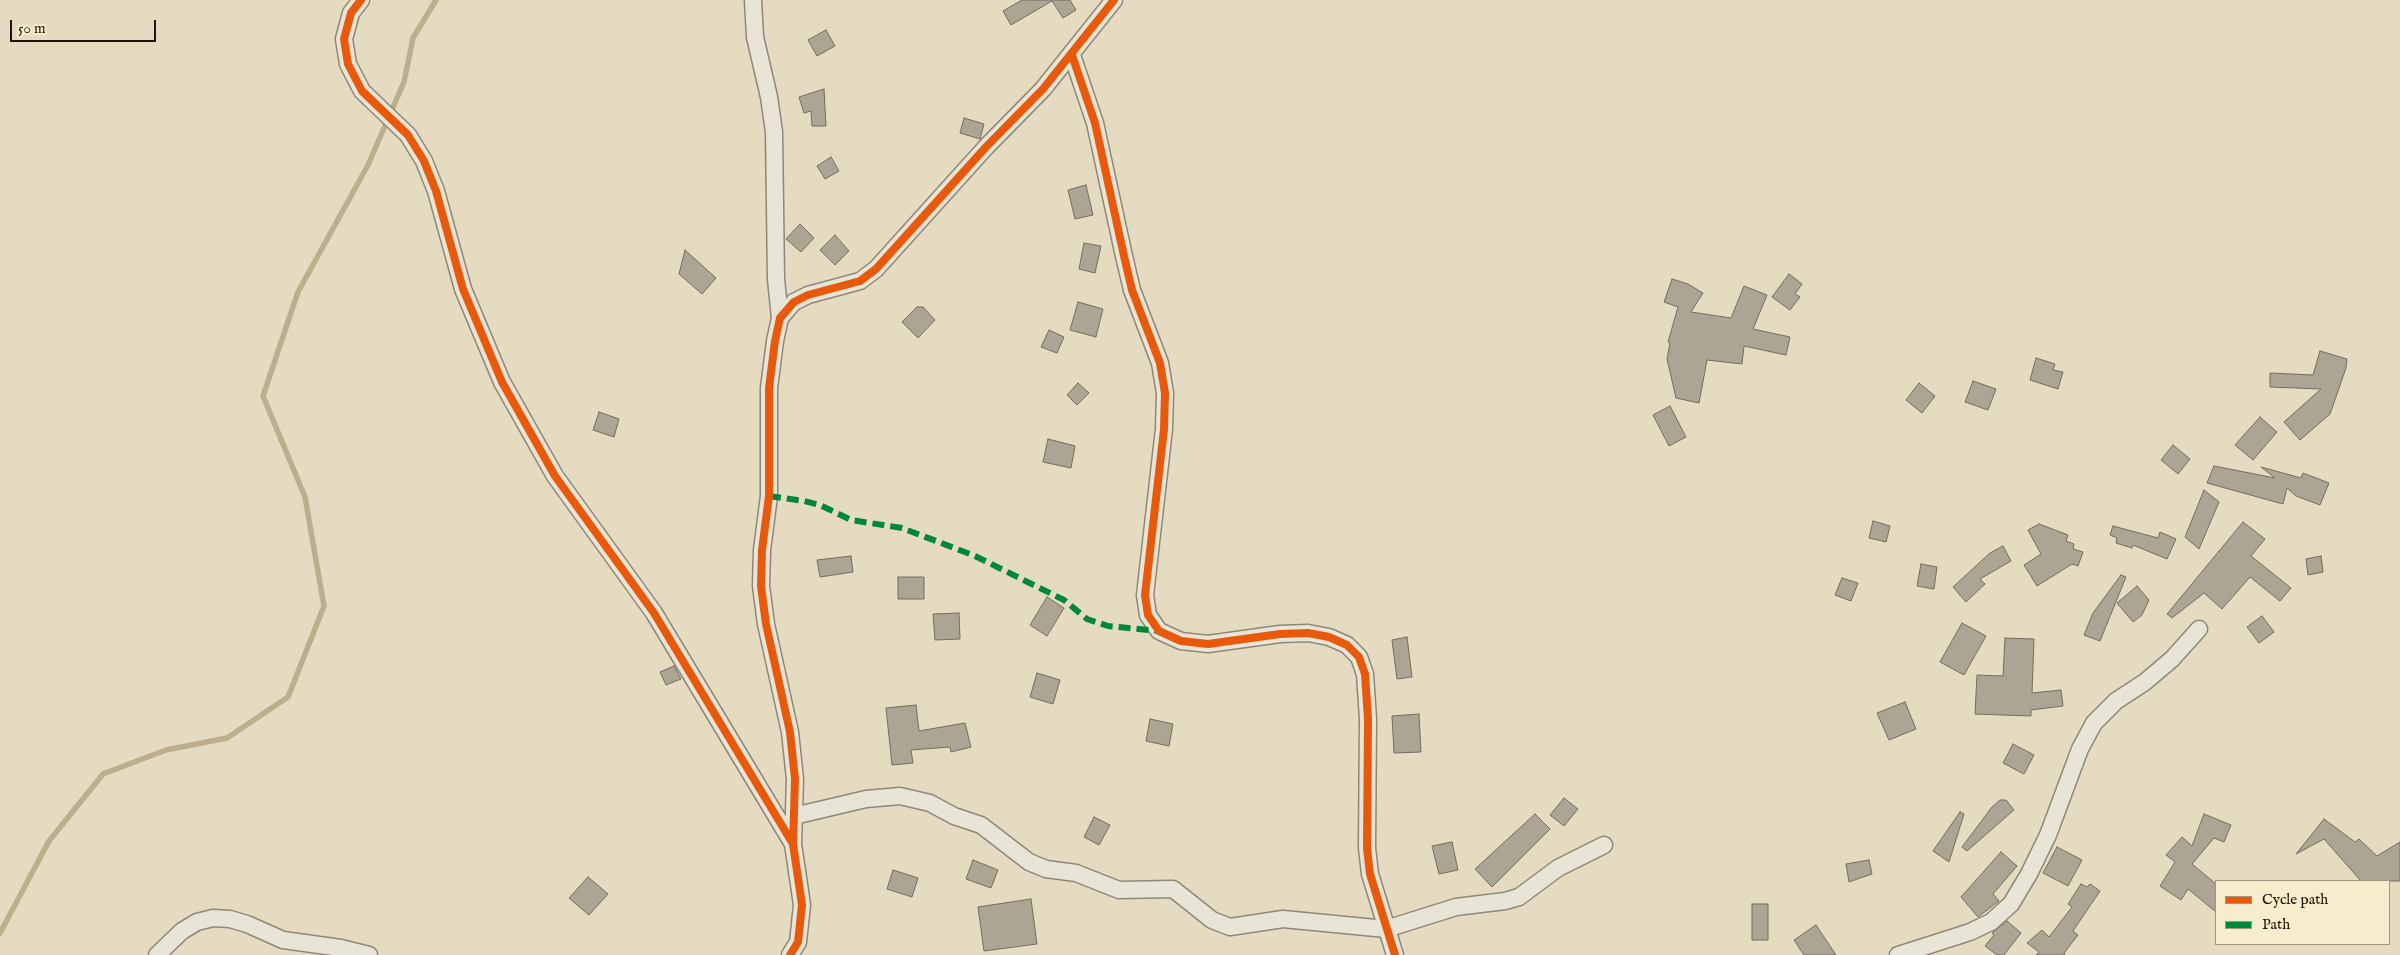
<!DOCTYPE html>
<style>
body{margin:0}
#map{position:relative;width:2400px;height:955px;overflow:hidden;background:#e4dbc0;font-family:"IM FELL English",serif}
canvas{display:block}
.legend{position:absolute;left:2215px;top:880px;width:175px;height:65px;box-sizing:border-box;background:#f7eccc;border:1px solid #a1957c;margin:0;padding:6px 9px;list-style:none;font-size:15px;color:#201305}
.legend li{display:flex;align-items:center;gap:10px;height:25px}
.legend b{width:25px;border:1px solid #a1957c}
.scale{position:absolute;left:10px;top:20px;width:146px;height:22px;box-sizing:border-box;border:2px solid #201305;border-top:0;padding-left:6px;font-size:15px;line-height:18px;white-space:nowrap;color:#201305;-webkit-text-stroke:4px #f7eccc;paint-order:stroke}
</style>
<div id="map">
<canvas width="2400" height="955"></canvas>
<ul class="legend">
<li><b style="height:6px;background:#e8590c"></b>Cycle path</li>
<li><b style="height:6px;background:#00873e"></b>Path</li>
</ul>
<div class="scale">50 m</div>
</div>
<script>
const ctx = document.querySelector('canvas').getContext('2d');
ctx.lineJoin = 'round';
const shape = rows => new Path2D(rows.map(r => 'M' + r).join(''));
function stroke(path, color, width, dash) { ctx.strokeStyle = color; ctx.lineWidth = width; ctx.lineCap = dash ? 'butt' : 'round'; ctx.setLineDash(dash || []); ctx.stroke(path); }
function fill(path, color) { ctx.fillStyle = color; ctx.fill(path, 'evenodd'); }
stroke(shape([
 [0,933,49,841,103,774,166,750,227,738,288,697,324,606,305,497,263,396,298,292,368,165,404,82,413,38,436,0]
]), '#bcaf8d', 5.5);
const building = shape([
 [1022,0,1070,0,1076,10,1063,18,1052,1,1011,25,1003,11,1022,0],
 [826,30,835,46,817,56,808,40,826,30],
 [824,89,826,126,812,126,811,111,804,113,799,97,824,89],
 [964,118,984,124,980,139,960,133,964,118],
 [831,157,839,171,825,179,817,166,831,157],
 [1086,185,1093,215,1075,219,1068,190,1086,185],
 [800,224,814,238,801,252,786,239,800,224],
 [835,235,849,251,835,265,820,250,835,235],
 [1084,243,1101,246,1095,273,1079,269,1084,243],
 [685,250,716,278,702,294,679,274,685,250],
 [1789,274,1802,284,1795,294,1800,297,1790,310,1772,297,1789,274],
 [1672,279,1688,284,1703,293,1691,312,1731,318,1744,286,1767,295,1753,329,1790,337,1786,355,1744,346,1742,364,1707,360,1699,403,1676,398,1667,359,1670,343,1668,342,1678,307,1664,302,1672,279],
 [1078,302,1103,309,1096,337,1070,330,1078,302],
 [917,307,923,307,935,320,918,338,902,322,917,307],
 [1049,330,1064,337,1057,353,1041,347,1049,330],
 [2320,351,2347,359,2346,368,2330,414,2300,440,2284,422,2321,389,2270,387,2270,373,2313,375,2320,351],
 [2036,358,2055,364,2053,370,2063,372,2058,389,2030,380,2036,358],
 [1973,381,1996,389,1988,410,1965,402,1973,381],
 [1078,383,1089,393,1077,405,1067,395,1078,383],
 [1919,383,1935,396,1922,413,1906,400,1919,383],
 [1670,406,1686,437,1669,446,1653,415,1670,406],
 [599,412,619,419,614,437,593,430,599,412],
 [2260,417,2277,432,2253,460,2235,445,2260,417],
 [1048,439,1075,446,1071,468,1043,462,1048,439],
 [2173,445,2190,459,2178,474,2161,460,2173,445],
 [2214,466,2275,478,2261,467,2301,478,2303,473,2329,483,2320,505,2296,496,2287,488,2283,504,2207,483,2214,466],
 [2204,490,2219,502,2199,549,2185,537,2204,490],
 [1873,521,1890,526,1886,542,1869,538,1873,521],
 [2243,522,2265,539,2251,556,2291,588,2280,601,2250,577,2222,609,2204,593,2172,618,2167,614,2243,522],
 [2039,524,2068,535,2066,541,2074,544,2073,549,2083,552,2078,566,2072,564,2037,586,2024,565,2041,554,2028,530,2039,524],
 [2113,526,2158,538,2160,532,2176,539,2167,559,2133,545,2132,548,2116,543,2117,538,2110,535,2113,526],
 [2003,546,2011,561,1980,579,1985,584,1966,602,1953,587,1990,553,2003,546],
 [851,556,853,572,820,577,817,560,851,556],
 [2321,556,2323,572,2308,575,2306,559,2321,556],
 [1921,564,1937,567,1934,589,1917,586,1921,564],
 [2121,575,2126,577,2100,641,2084,635,2093,613,2121,575],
 [898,577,924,577,924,599,898,599,898,577],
 [1842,578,1858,583,1851,601,1835,595,1842,578],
 [2137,586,2149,600,2142,615,2133,622,2117,603,2137,586],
 [1047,597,1064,608,1047,636,1030,625,1047,597],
 [959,613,960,639,935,640,933,614,959,613],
 [2262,616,2274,632,2259,643,2247,627,2262,616],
 [1962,623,1986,636,1964,675,1940,662,1962,623],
 [1407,637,1412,677,1397,679,1392,640,1407,637],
 [2005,638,2034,639,2032,693,2061,690,2063,706,2031,710,2031,716,1975,714,1977,675,2003,676,2005,638],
 [674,666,681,679,666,685,660,672,674,666],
 [1037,673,1060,680,1053,704,1030,697,1037,673],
 [1905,702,1916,729,1889,740,1877,713,1905,702],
 [916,705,919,731,965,723,971,747,951,752,950,747,911,750,913,763,892,765,886,708,916,705],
 [1419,714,1421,752,1394,753,1392,716,1419,714],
 [1150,719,1173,724,1169,746,1146,741,1150,719],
 [2013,744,2034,755,2024,774,2003,763,2013,744],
 [1564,798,1578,809,1564,826,1550,815,1564,798],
 [2000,800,2006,800,2014,810,1967,851,1962,847,1992,807,2000,800],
 [1960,812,1964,814,1949,862,1933,851,1960,812],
 [1535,814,1550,829,1492,887,1475,869,1535,814],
 [2204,814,2231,825,2224,842,2214,838,2192,864,2216,884,2216,912,2188,889,2181,900,2160,886,2175,862,2166,855,2182,837,2192,846,2204,814],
 [1094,817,1110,825,1099,845,1084,837,1094,817],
 [2324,819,2355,842,2359,839,2377,856,2400,842,2400,881,2361,881,2324,839,2296,854,2324,819],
 [1452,842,1458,870,1439,874,1432,846,1452,842],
 [2057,847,2082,860,2068,886,2043,873,2057,847],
 [2001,852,2017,866,1993,894,1999,901,1978,917,1961,897,2001,852],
 [973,860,998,870,991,888,966,879,973,860],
 [1869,860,1872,874,1849,882,1846,864,1869,860],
 [893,870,918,878,912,897,887,889,893,870],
 [588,877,608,894,589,915,569,898,588,877],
 [2081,884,2087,887,2090,884,2100,891,2073,931,2078,935,2064,953,2065,955,2036,955,2039,952,2027,943,2042,930,2049,937,2072,907,2068,904,2081,884],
 [1031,899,1037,944,984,951,978,907,1031,899],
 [1752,904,1768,904,1768,940,1752,940,1752,904],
 [2007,921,2021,933,2004,955,1997,955,1985,946,1994,935,1992,933,2007,921],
 [1816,925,1836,955,1804,955,1794,940,1816,925]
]);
fill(building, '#aca593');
stroke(building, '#736d5e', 1);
const minor = shape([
 [361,0,351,13,344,39,348,64,362,91,408,135,424,161,436,191,463,289,502,382,555,476,654,613,793,844],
 [753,0,755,37,769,97,774,132,776,279,780,318],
 [1072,55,1095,123,1124,256,1132,290,1160,363,1165,393,1164,429,1145,595,1148,615,1159,631,1181,641,1208,644,1280,634,1308,633,1329,637,1347,645,1359,657,1365,674,1368,719,1367,848,1370,874,1395,955],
 [794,816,866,799,900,796,930,803,954,816,981,825,1029,862,1046,869,1076,873,1119,890,1173,889,1212,920,1230,927,1283,919,1386,929,1456,907,1505,901,1519,897,1558,868,1604,845],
 [157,955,182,931,197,922,213,918,230,919,247,924,283,940,341,948,369,955],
 [790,955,798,942,802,905,793,844,795,779,790,732,766,624,761,586,762,550,769,496,769,388,775,341,780,318,794,302,808,295,860,281,876,269,986,147,1043,89,1114,0],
 [1898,955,1970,932,1991,922,2011,904,2029,874,2048,835,2080,749,2094,723,2116,701,2145,682,2172,659,2199,629]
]);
stroke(minor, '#8f8877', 19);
stroke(minor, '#e8e4d6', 16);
stroke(shape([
 [769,496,804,501,820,505,851,520,902,528,975,556,1064,600,1087,619,1108,626,1159,631]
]), '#00873e', 6, [12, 6]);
stroke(shape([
 [361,0,351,13,344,39,348,64,362,91,408,135,424,161,436,191,463,289,502,382,555,476,654,613,793,844],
 [1072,55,1095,123,1124,256,1132,290,1160,363,1165,393,1164,429,1145,595,1148,615,1159,631,1181,641,1208,644,1280,634,1308,633,1329,637,1347,645,1359,657,1365,674,1368,719,1367,848,1370,874,1395,955],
 [790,955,798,942,802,905,793,844,795,779,790,732,766,624,761,586,762,550,769,496,769,388,775,341,780,318,794,302,808,295,860,281,876,269,986,147,1043,89,1114,0]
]), '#e8590c', 8);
</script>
